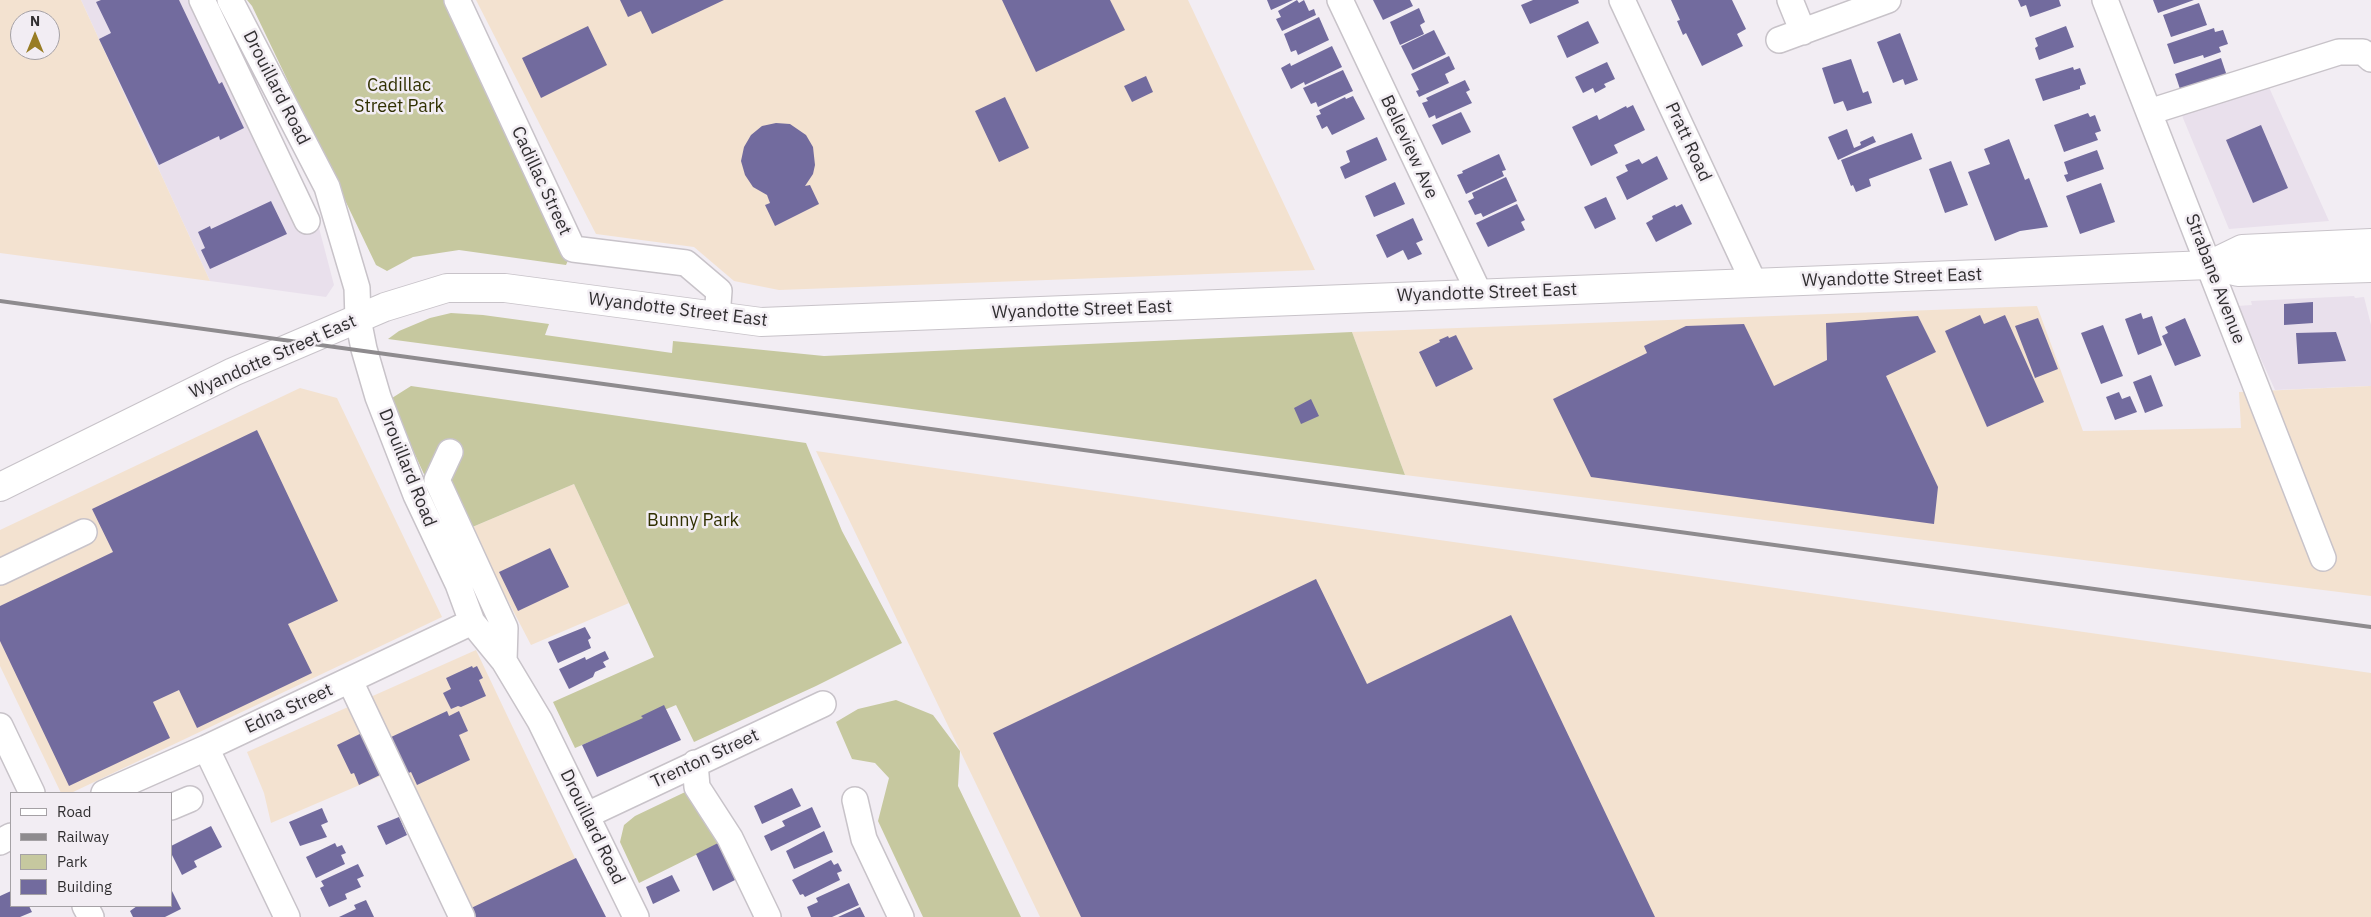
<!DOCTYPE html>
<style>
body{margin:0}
#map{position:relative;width:2371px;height:917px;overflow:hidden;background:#f2edf3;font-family:"IBM Plex Sans",sans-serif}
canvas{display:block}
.legend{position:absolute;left:10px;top:792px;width:162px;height:115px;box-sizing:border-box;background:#f2edf3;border:1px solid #a5a1a5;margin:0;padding:6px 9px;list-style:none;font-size:15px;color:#312f31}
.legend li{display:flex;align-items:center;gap:10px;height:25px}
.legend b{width:25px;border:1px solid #a5a1a5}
.north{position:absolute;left:10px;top:10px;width:50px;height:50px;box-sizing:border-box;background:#f2edf3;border:1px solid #a5a1a5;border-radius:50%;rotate:0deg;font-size:14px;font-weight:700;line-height:20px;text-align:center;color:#312f31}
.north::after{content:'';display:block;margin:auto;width:18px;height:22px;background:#987c24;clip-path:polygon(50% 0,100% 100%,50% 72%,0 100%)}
</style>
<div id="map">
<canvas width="2371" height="917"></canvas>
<ul class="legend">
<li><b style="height:6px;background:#fff"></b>Road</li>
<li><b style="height:6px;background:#8e8b8e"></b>Railway</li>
<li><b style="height:14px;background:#c6c89f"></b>Park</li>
<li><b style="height:14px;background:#726b9e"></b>Building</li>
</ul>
<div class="north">N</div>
</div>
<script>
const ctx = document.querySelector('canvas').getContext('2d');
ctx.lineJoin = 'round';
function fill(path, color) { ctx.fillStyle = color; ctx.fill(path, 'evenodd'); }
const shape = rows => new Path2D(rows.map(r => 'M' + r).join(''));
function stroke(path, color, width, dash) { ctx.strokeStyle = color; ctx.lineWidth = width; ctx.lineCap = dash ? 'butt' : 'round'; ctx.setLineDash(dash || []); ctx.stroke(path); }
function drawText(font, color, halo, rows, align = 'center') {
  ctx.font = font + ' "IBM Plex Sans",sans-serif'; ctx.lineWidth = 5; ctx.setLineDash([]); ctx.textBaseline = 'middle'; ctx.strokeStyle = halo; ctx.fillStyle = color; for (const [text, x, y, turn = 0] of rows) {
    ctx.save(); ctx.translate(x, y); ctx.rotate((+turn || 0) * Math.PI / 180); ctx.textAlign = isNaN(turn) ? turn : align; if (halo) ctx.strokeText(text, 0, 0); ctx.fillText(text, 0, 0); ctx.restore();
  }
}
fill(shape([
 [81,0,211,0,313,205,334,285,326,297,210,281],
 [2263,74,2329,221,2229,229,2178,106],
 [2354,296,2355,298,2364,297,2371,325,2371,386,2275,390,2237,306,2252,305,2251,301]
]), '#e9e0ec');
fill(shape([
 [0,0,81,0,210,281,0,253],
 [20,20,50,20,50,50,20,50],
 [476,0,1188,0,1315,270,779,290,734,281,694,247,596,234],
 [2037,306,2083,431,2241,428,2239,392,2371,386,2371,596,1405,475,1352,332],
 [300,388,337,398,442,617,71,793,61,793,0,666,0,530],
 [816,451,2371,673,2371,917,1040,917],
 [574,484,629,603,531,645,470,528],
 [476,650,603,917,467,917,397,769,271,823,264,793,247,752]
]), '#f3e2d0');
fill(shape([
 [247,0,457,0,573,249,566,265,459,250,413,257,387,271,376,265,252,6],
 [451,313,483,315,549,324,545,335,672,353,673,341,824,356,1352,332,1405,475,388,339,399,331,430,318],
 [411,386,806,443,842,531,902,643,816,686,694,742,676,705,575,748,553,702,654,657,574,484,470,528,451,533,400,422,392,398],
 [896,700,933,715,960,751,958,786,1021,917,923,917,878,821,889,778,875,763,852,759,836,722,858,709],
 [704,783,730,838,639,883,620,842,624,825,635,816]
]), '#c6c89f');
fill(shape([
 [101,0,179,0,219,84,222,82,244,128,220,140,219,136,159,165,99,39,111,33,96,2],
 [620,0,724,0,652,34,641,11,628,17],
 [1002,0,1110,0,1125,30,1036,72],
 [1267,0,1293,0,1271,10],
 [1297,0,1299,3,1304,0,1309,11,1314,9,1316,15,1282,31,1276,19,1281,17,1278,11],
 [1373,0,1410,0,1413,6,1383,20],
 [1533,0,1578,0,1579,3,1530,24,1521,5],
 [1671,0,1732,0,1746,29,1737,34,1743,46,1702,66,1686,33,1683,35,1677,21,1680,20],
 [2018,0,2059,0,2061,6,2030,17,2026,5,2021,7],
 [2153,0,2194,0,2158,13],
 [2199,3,2207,25,2171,37,2163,15],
 [1419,8,1425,22,1420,25,1424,34,1400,45,1390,22],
 [1319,17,1329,40,1298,55,1296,50,1291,52,1284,34],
 [1588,21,1599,43,1567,58,1557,36],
 [588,26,607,65,541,98,522,58],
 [2066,26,2074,47,2039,60,2035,48,2038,46,2035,38],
 [2214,28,2215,32,2223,30,2228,44,2219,47,2221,52,2204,58,2203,55,2174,64,2167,44],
 [1434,30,1446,54,1413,70,1401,46],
 [1900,33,1918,80,1905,85,1903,79,1893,83,1877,42],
 [1332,46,1342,67,1305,85,1304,82,1291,89,1281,68,1290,63,1291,66],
 [1449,56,1455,69,1445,74,1449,83,1419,97,1416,91,1419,90,1411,74],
 [2221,58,2228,79,2182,95,2175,74],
 [1851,59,1863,93,1868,91,1872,103,1847,111,1843,101,1834,104,1822,68],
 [1607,62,1615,79,1604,84,1606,87,1595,93,1593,88,1583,93,1575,77],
 [2073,67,2074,70,2080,68,2086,84,2080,86,2080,89,2043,101,2035,79],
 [1343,70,1353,91,1318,107,1316,102,1311,104,1303,88],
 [1146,76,1153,92,1132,102,1124,86],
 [1465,80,1470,90,1466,92,1472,103,1436,119,1435,115,1429,118,1422,103,1428,101,1426,98],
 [1353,96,1365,119,1332,135,1327,126,1322,129,1316,116,1321,114,1319,110,1345,97,1346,99],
 [1005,97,1029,148,999,162,975,111],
 [1633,105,1645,130,1614,145,1618,153,1591,166,1572,127,1597,115,1599,120,1626,106,1627,108],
 [1461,112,1471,132,1442,145,1432,125],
 [2088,113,2090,117,2095,115,2101,131,2095,133,2098,140,2064,152,2054,125],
 [776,123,790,124,806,135,813,147,815,165,813,174,805,186,810,185,819,204,775,226,765,205,770,203,767,195,753,187,745,175,741,161,744,147,751,135,762,126],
 [2261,125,2288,188,2253,203,2226,140],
 [1847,129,1854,148,1861,145,1860,142,1873,136,1876,142,1838,160,1828,137],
 [1912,133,1922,159,1869,179,1871,186,1856,192,1853,185,1851,186,1841,160],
 [1377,137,1387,160,1345,179,1340,167,1350,162,1346,151],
 [2009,139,2025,180,2029,178,2048,227,2020,231,1995,241,1968,172,1990,164,1984,149],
 [2097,150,2104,169,2067,182,2064,175,2068,174,2064,162],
 [1499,154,1506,170,1502,171,1504,176,1466,194,1457,175,1463,173,1462,171],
 [1657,156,1668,179,1627,200,1616,177,1628,171,1625,165,1639,159,1642,164],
 [1951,161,1968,205,1945,213,1929,169],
 [1506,177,1517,201,1483,217,1481,213,1475,215,1468,201,1474,198,1472,193],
 [1395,182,1405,204,1374,217,1365,196],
 [2101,183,2115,222,2080,234,2066,196],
 [1606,197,1616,219,1595,229,1584,207],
 [271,201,287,234,210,269,201,250,205,248,198,232,210,226,211,229],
 [1517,204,1525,220,1521,222,1525,230,1488,247,1476,223],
 [1682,204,1692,224,1656,242,1646,223,1653,219,1652,216,1675,205,1676,207],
 [1413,218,1423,240,1416,243,1422,254,1408,260,1403,250,1387,258,1376,235],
 [2313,302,2313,323,2284,325,2284,304],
 [2141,313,2143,319,2152,316,2162,345,2138,355,2125,319],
 [1980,315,1984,324,2005,315,2044,402,1987,427,1945,331],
 [1918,316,1936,352,1886,376,1938,487,1934,524,1591,477,1553,399,1647,353,1644,346,1686,326,1744,324,1774,386,1827,360,1826,323],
 [2038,318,2058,369,2035,378,2015,326],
 [2185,318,2201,356,2175,366,2162,336,2168,333,2165,327],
 [2103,325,2123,376,2101,384,2081,333],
 [2336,332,2346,361,2298,364,2296,333],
 [1456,335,1473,369,1436,387,1419,352,1440,342,1439,340,1448,336,1449,338],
 [2151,375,2163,406,2145,413,2133,382],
 [2119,392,2122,399,2130,396,2137,412,2115,420,2106,397],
 [1311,399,1319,416,1301,424,1294,408],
 [257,430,338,601,288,624,312,673,197,728,179,690,153,702,170,738,69,786,0,641,0,606,113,552,92,509],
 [550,548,569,587,518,611,499,572],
 [1316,579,1367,684,1511,615,1655,917,1081,917,993,733],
 [585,627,591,638,588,640,591,648,558,663,548,642],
 [605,651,609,659,603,662,606,667,595,672,593,677,569,689,559,669,585,657,586,660],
 [472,666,473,668,477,666,483,678,479,680,486,696,461,707,458,706,451,709,443,693,451,689,446,678],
 [664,705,681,740,597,777,582,745,643,718,641,716],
 [447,711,449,716,459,711,468,731,459,735,470,760,417,785,411,772,406,774,389,738],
 [366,731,380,760,374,763,380,775,359,785,354,773,351,774,337,745],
 [792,788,801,806,762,824,754,806],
 [812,807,821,827,771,851,764,836,785,826,782,821],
 [322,808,328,822,321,825,327,837,300,846,289,822],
 [399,817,407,835,386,845,377,826],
 [211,826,222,847,194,861,197,867,182,875,171,853,171,846],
 [824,831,833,852,794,869,786,851],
 [724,840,741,877,713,891,696,854],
 [335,843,337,847,342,845,346,853,341,855,345,864,316,878,306,857],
 [576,858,606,917,470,917,467,910],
 [831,860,834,865,838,863,842,871,837,873,840,880,805,897,803,894,800,895,792,880],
 [358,864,364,876,357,879,361,887,345,894,347,899,329,907,320,888,324,886,321,881],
 [672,875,680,891,653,904,646,887],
 [849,883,859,905,832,917,811,917,807,907,818,902,816,898],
 [171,889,181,909,165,917,133,917,130,911,137,906,171,906],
 [11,891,11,906,29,906,32,912,20,917,0,917,0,896],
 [366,900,374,917,339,917,356,909,354,905],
 [860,907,865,917,838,917]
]), '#726b9e');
const minor = shape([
 [202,0,307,221],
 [230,0,327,187,357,288,358,319,364,349,378,397,416,495,458,584,472,622,504,661,540,721,636,917],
 [457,0,573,249,686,263,719,291,717,317],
 [1340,0,1479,293],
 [1622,0,1754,283],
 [1790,0,1803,32],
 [2105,0,2323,558],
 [1779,40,1888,0],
 [2149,112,2339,52,2363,52,2371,59],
 [450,452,437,480,505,628,504,661],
 [0,572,84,532],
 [350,681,462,917],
 [0,726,32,793],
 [206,748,287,917],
 [695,763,697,787,730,838,768,917],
 [104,793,206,748,472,622],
 [855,800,864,839,901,917],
 [171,807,190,799],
 [587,815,823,704],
 [0,842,11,836],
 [85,906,91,917]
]);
const major = shape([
 [2209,265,2242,249,2371,243],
 [0,487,233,372,385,307,447,288,505,288,761,322,2209,265,2238,272,2371,268]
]);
stroke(minor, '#c8c3c9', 28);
stroke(major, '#c8c3c9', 30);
stroke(minor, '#fff', 25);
stroke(major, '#fff', 28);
stroke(shape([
 [0,301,2371,627]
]), '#8e8b8e', 4);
drawText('18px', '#303001', '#f2edf3', [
 ["Cadillac",399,86],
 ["Street Park",399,107],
 ["Bunny Park",693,521]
]);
drawText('18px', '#312f31', '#f2edf3', [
 ["Drouillard Road",276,88,63],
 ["Pratt Road",1688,142,65],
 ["Belleview Ave",1409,147,65],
 ["Cadillac Street",541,181,65],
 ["Wyandotte Street East",1892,278,-2],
 ["Strabane Avenue",2215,279,69],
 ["Wyandotte Street East",1487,293,-2],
 ["Wyandotte Street East",678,310,7],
 ["Wyandotte Street East",1082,310,-2],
 ["Wyandotte Street East",273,357,-24],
 ["Drouillard Road",407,468,68],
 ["Edna Street",289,709,-25],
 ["Trenton Street",705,759,-25],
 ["Drouillard Road",592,827,64]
]);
</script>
